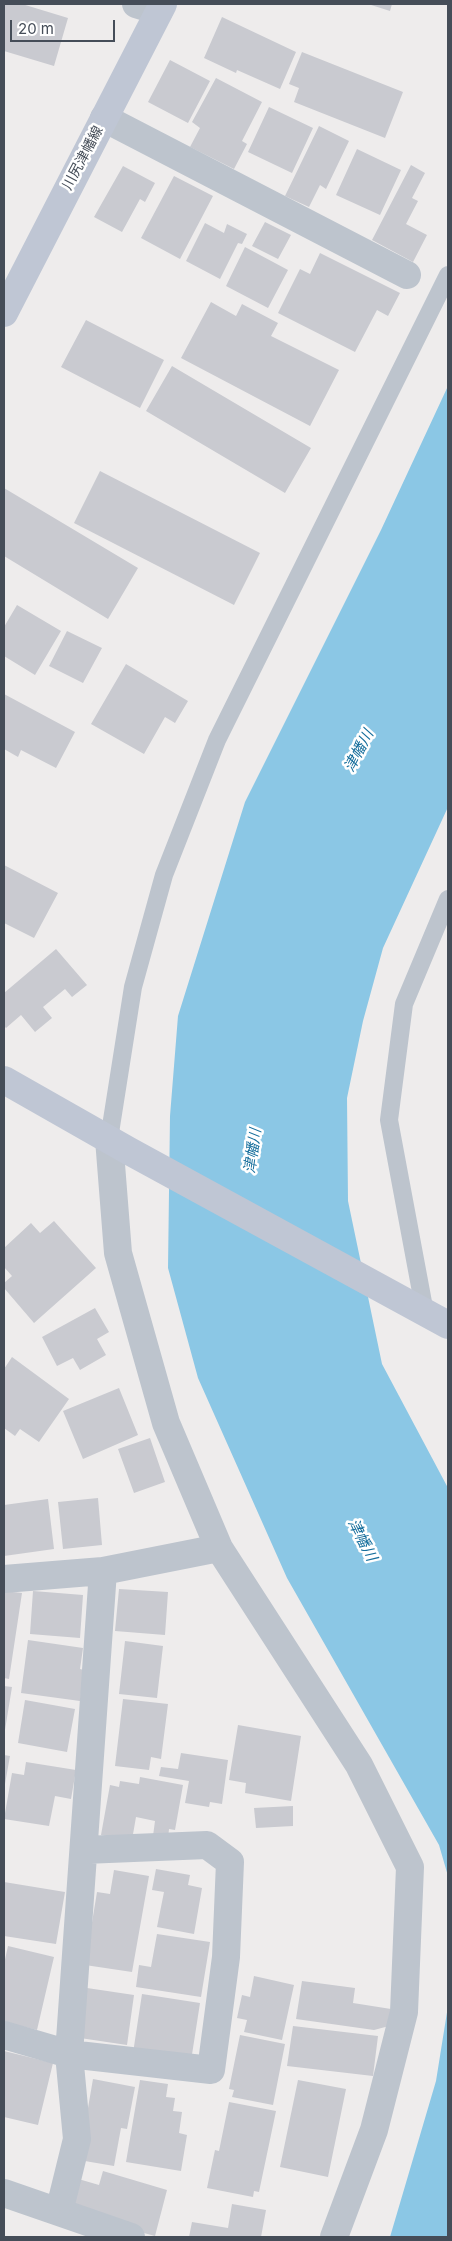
<!DOCTYPE html>
<meta charset="utf-8">
<style>
body{margin:0}
#map{position:relative;width:452px;height:2241px;overflow:hidden;background:#eeecec;font-family:Inter,sans-serif}
canvas{display:block}
.frame{position:absolute;inset:0;border:5px solid #454d58;pointer-events:none}
.scale{position:absolute;left:10px;top:20px;width:105px;height:22px;box-sizing:border-box;border:2px solid #454d58;border-top:0;padding-left:6px;font-size:15px;line-height:18px;white-space:nowrap;color:#454d58;-webkit-text-stroke:4px #fff;paint-order:stroke}
</style>
<div id="map">
<canvas width="452" height="2241"></canvas>
<div class="frame"></div>
<div class="scale">20 m</div>
</div>
<script>
const ctx = document.querySelector('canvas').getContext('2d');
ctx.lineJoin = 'round';
function fill(path, color) { ctx.fillStyle = color; ctx.fill(path, 'evenodd'); }
const shape = rows => new Path2D(rows.map(r => 'M' + r).join(''));
function stroke(path, color, width, dash) { ctx.strokeStyle = color; ctx.lineWidth = width; ctx.lineCap = dash ? 'butt' : 'round'; ctx.setLineDash(dash || []); ctx.stroke(path); }
function drawText(font, color, halo, rows, align = 'center') {
  ctx.font = font + ' Inter,"Noto Sans JP",sans-serif'; ctx.lineWidth = 5; ctx.setLineDash([]); ctx.textBaseline = 'middle'; ctx.strokeStyle = halo; ctx.fillStyle = color; for (const [text, x, y, turn = 0] of rows) {
    ctx.save(); ctx.translate(x, y); ctx.rotate((+turn || 0) * Math.PI / 180); ctx.textAlign = isNaN(turn) ? turn : align; if (halo) ctx.strokeText(text, 0, 0); ctx.fillText(text, 0, 0); ctx.restore();
  }
}
fill(shape([
 [448,386,448,807,383,948,363,1021,347,1098,348,1201,382,1364,448,1488,448,1876,439,1845,287,1578,198,1378,168,1268,170,1116,178,1016,245,802,381,530],
 [448,2006,448,2237,390,2237,436,2081]
]), '#8bc7e5');
fill(shape([
 [4,4,22,4,68,18,54,66,4,51],
 [368,4,392,4,390,11],
 [222,17,296,52,280,89,237,70,236,73,204,58],
 [302,52,403,92,385,138,294,102,299,88,289,84],
 [170,60,210,81,188,123,148,102],
 [216,78,262,102,242,141,247,144,234,169,190,147,200,128,192,122],
 [269,107,313,128,292,173,248,152],
 [319,126,349,141,326,189,320,185,309,207,285,196],
 [357,149,401,170,380,215,336,195],
 [411,165,425,173,412,198,418,201,406,224,427,235,413,262,372,240],
 [123,166,155,183,145,202,140,199,122,232,94,217],
 [174,176,213,196,180,259,141,238],
 [265,222,291,235,278,259,252,246],
 [205,223,224,233,227,224,247,234,242,244,238,243,220,279,186,261],
 [245,247,288,270,268,308,226,286],
 [320,253,400,293,388,316,377,310,355,352,278,313,300,269,310,274],
 [211,302,236,316,242,304,278,323,271,336,339,370,310,426,181,358],
 [86,320,164,360,140,408,61,367],
 [172,366,311,448,285,493,146,411],
 [100,471,260,553,234,605,74,523],
 [4,488,138,568,108,619,4,556],
 [17,605,61,631,35,675,4,656,4,627],
 [67,631,102,648,83,683,49,666],
 [126,664,188,701,175,723,165,717,144,754,91,724],
 [4,694,75,732,56,768,21,750,18,757,4,749],
 [4,865,58,893,34,938,4,923],
 [56,949,87,985,72,997,65,989,43,1007,52,1018,35,1032,21,1015,6,1028,4,1026,4,993],
 [54,1221,96,1268,34,1323,4,1288,4,1283,12,1276,4,1267,4,1248,31,1223,40,1233],
 [95,1308,109,1332,97,1339,106,1355,80,1370,73,1358,57,1366,42,1337],
 [12,1357,69,1399,39,1442,20,1429,15,1436,4,1428,4,1369],
 [119,1388,138,1435,83,1459,63,1411],
 [150,1438,165,1482,134,1493,118,1449],
 [98,1498,102,1545,63,1549,58,1502],
 [48,1499,54,1549,4,1556,4,1505],
 [119,1589,168,1592,165,1635,115,1631],
 [4,1591,22,1593,9,1679,4,1678],
 [33,1591,83,1595,80,1638,30,1634],
 [28,1640,83,1648,80,1669,84,1670,80,1701,21,1693],
 [125,1641,163,1646,157,1698,119,1694],
 [4,1686,12,1687,5,1730,4,1730],
 [123,1699,168,1704,161,1759,151,1757,149,1770,115,1766],
 [25,1700,75,1709,67,1752,18,1743],
 [238,1725,301,1736,291,1801,245,1793,246,1783,229,1780],
 [181,1753,228,1760,222,1804,210,1802,209,1807,185,1803,189,1781,159,1776,161,1767,178,1769],
 [4,1755,10,1756,5,1784,4,1784],
 [26,1762,76,1770,71,1799,55,1796,49,1826,4,1819,12,1773,24,1775],
 [140,1777,183,1785,175,1830,169,1829,168,1839,153,1836,155,1821,136,1817,132,1840,101,1835,110,1785,119,1787,120,1781,139,1784],
 [293,1806,293,1826,256,1828,254,1808],
 [156,1869,190,1875,188,1885,202,1888,194,1934,157,1927,164,1892,152,1890],
 [114,1870,149,1876,132,1972,85,1965,97,1892,110,1894],
 [4,1882,65,1892,56,1944,4,1936],
 [157,1934,210,1942,201,1997,136,1987,139,1965,151,1967],
 [8,1946,54,1957,37,2030,4,2022,4,1964],
 [254,1976,294,1985,282,2040,244,2032,247,2020,237,2018,242,1995,250,1997],
 [302,1981,355,1988,353,2003,391,2009,389,2026,374,2030,296,2019],
 [87,1988,134,1995,127,2045,80,2038],
 [142,1994,200,2003,191,2061,133,2053],
 [293,2026,378,2036,373,2076,287,2066],
 [240,2035,285,2044,273,2105,232,2097,234,2090,229,2089],
 [4,2051,53,2063,38,2125,4,2117],
 [93,2079,135,2087,127,2129,121,2128,114,2166,79,2160],
 [140,2080,168,2084,166,2097,175,2098,173,2111,182,2112,179,2133,187,2135,181,2171,126,2162],
 [298,2080,346,2089,328,2177,280,2167],
 [229,2102,276,2111,259,2192,254,2191,253,2197,207,2188,215,2150,219,2151],
 [103,2171,167,2190,155,2236,88,2218,68,2203,75,2178,99,2185],
 [232,2204,266,2210,261,2237,189,2237,192,2222,228,2228]
]), '#c9cad0');
stroke(shape([
 [109,1139,133,987,164,875,217,740,448,275],
 [425,1313,389,1120,404,1004,448,899]
]), '#bdc4cd', 18);
stroke(shape([
 [136,4,159,11],
 [104,118,407,275],
 [109,1139,118,1253,166,1423,219,1548,359,1765,410,1867,404,2012,374,2130,334,2237],
 [4,1579,103,1571,219,1548],
 [4,2035,69,2054,211,2070,226,1957,230,1862,207,1845,84,1850],
 [4,2193,131,2237],
 [59,2212,77,2139,69,2054,103,1571]
]), '#bdc4cd', 28);
stroke(shape([
 [4,313,163,4],
 [4,1080,129,1151,448,1325]
]), '#bfc6d4', 28);
drawText('14px', '#454d58', '#fff', [
 ["川尻津幡線",83,158,-62]
]);
drawText('italic 15px', '#156e9c', '#fff', [
 ["津幡川",359,751,-62],
 ["津幡川",253,1151,-82],
 ["津幡川",362,1540,63]
]);
</script>
